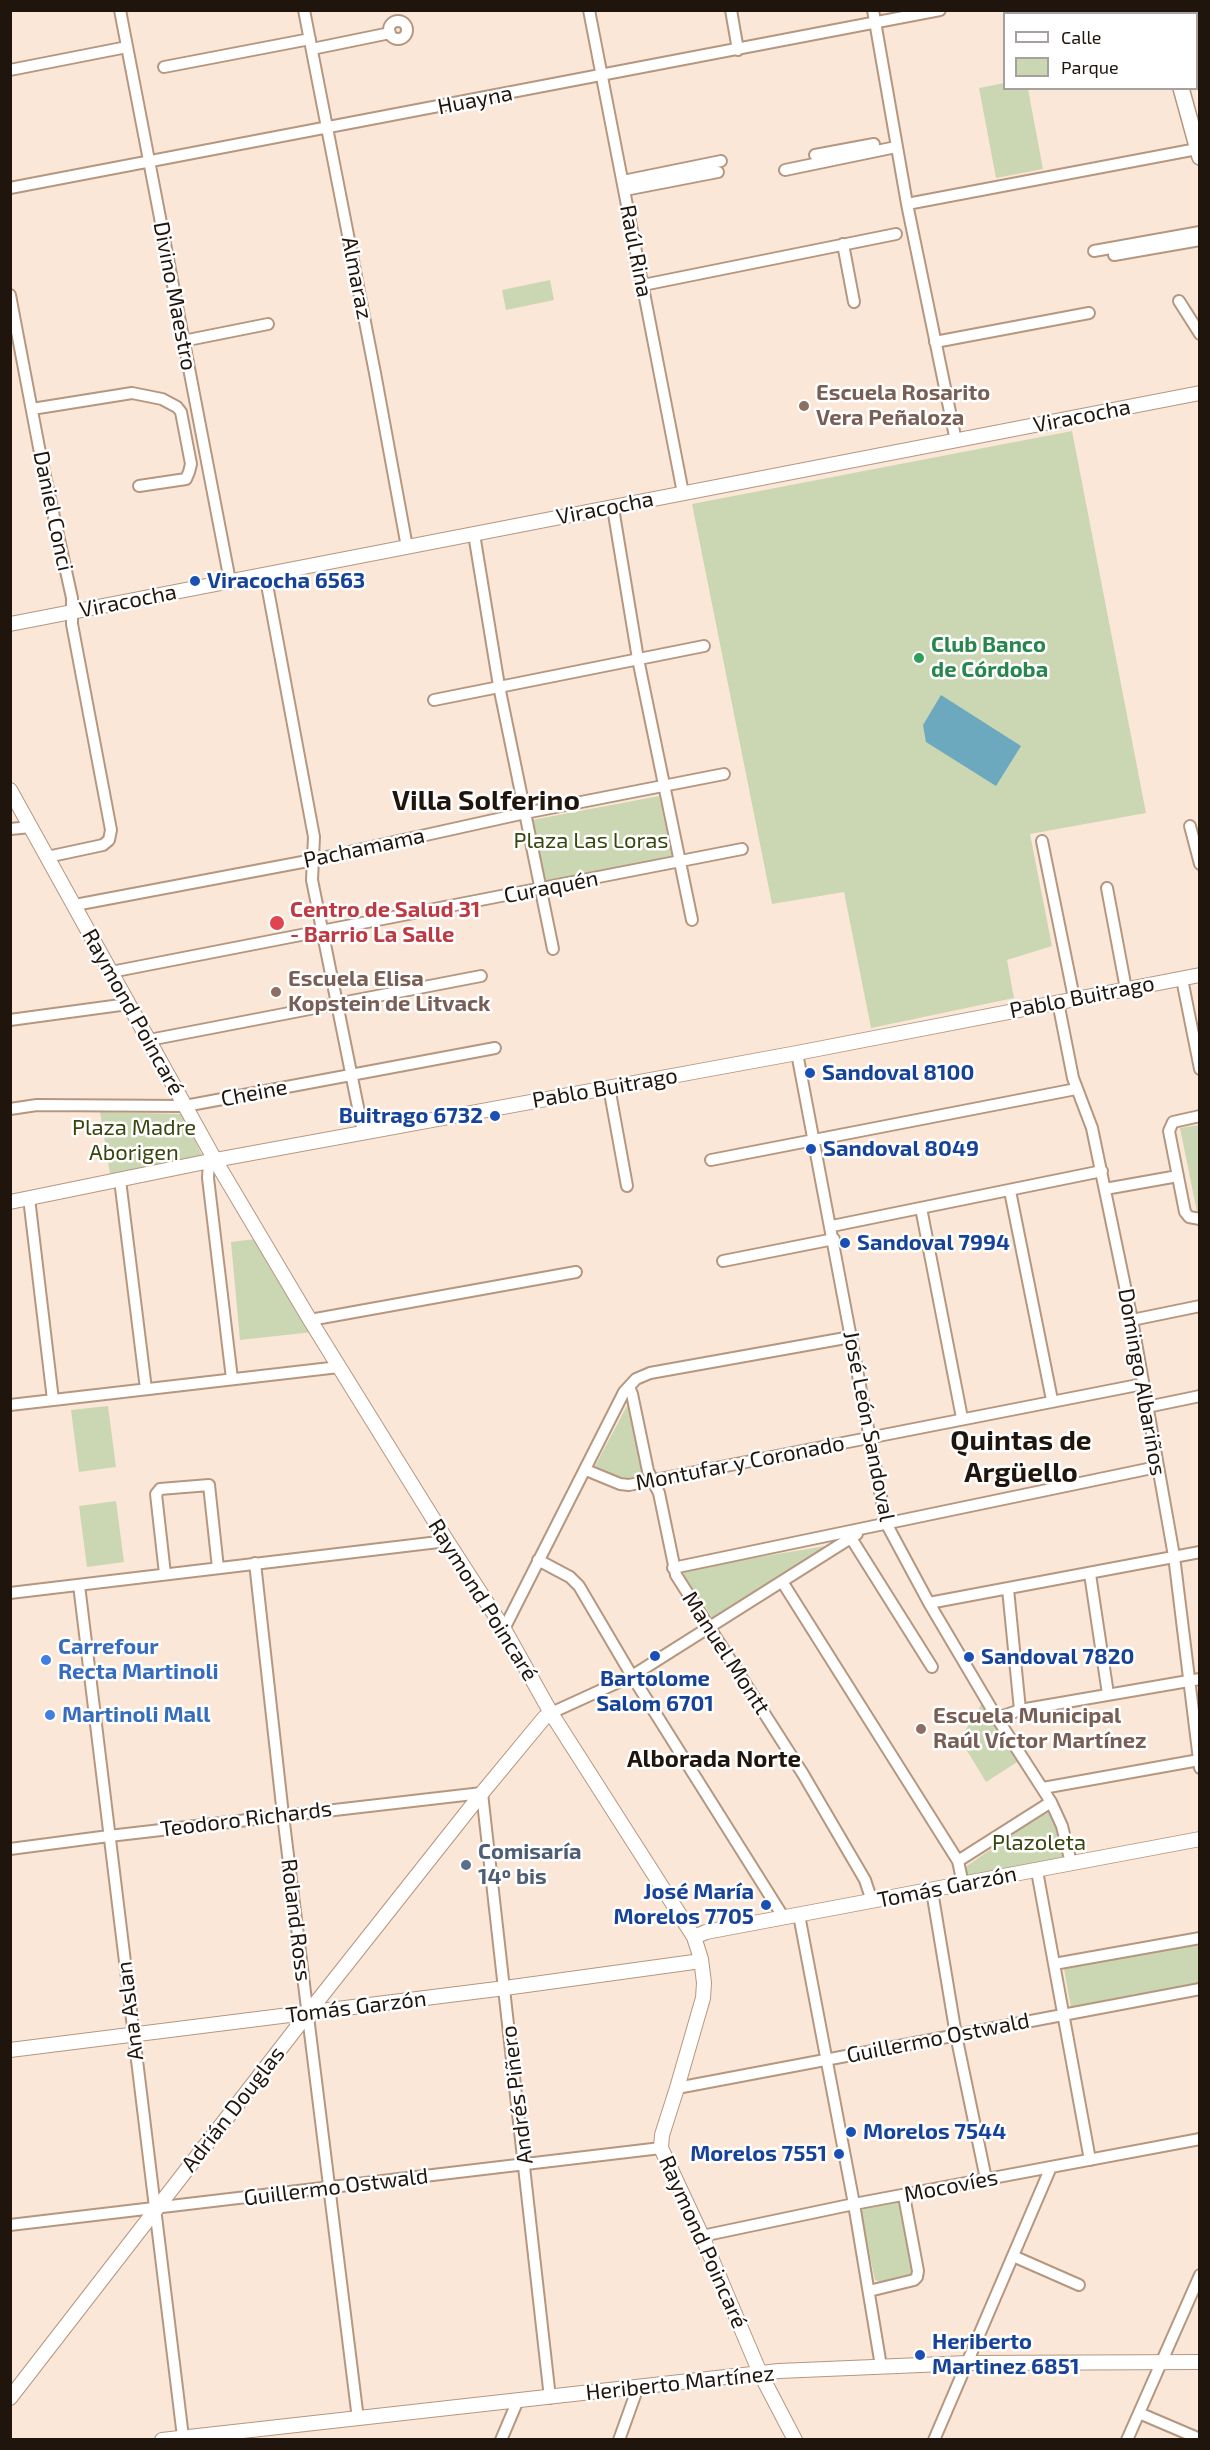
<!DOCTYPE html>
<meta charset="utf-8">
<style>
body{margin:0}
#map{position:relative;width:1210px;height:2450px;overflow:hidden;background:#fbe7d8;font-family:"Exo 2",sans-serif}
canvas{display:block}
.frame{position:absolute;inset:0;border:12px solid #20150c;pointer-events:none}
.legend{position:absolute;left:1003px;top:12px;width:195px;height:78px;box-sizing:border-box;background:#fff;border:2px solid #a6a19e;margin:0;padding:8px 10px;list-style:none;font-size:18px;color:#20150c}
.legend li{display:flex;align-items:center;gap:12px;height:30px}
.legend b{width:30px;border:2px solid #a6a19e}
</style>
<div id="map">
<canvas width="1210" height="2450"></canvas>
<div class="frame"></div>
<ul class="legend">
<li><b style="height:8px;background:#fff"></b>Calle</li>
<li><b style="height:16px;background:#cbd7b3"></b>Parque</li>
</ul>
</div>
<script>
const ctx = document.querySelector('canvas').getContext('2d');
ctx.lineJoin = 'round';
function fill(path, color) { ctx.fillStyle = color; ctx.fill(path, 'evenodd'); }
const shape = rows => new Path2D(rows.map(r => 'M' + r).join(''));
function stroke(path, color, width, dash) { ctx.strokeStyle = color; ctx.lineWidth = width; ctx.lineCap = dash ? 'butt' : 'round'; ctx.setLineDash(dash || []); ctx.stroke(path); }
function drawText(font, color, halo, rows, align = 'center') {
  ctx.font = font + ' "Exo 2",sans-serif'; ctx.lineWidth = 5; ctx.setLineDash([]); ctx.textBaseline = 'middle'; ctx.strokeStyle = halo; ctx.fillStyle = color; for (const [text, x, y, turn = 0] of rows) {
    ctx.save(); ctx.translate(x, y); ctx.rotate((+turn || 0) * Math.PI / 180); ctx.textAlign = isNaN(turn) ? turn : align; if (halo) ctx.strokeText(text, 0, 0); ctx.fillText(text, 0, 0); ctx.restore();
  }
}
fill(shape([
 [1004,83,1004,88,1028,89,1043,169,996,178,979,88],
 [550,280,554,300,506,310,502,290],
 [1072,431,1146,813,1030,834,1052,946,1007,960,1014,998,871,1028,844,892,772,904,692,504],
 [659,796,672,858,546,883,532,820],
 [100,1112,182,1114,203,1157,110,1174],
 [1199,1125,1200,1211,1197,1212,1180,1128],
 [256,1239,313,1332,240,1340,231,1242],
 [628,1404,642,1472,636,1478,624,1480,595,1466],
 [108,1406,116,1467,79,1472,71,1410],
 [116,1501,124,1562,87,1567,79,1506],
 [826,1546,828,1547,714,1620,683,1574,686,1569],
 [986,1697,1022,1759,986,1782,960,1739],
 [1049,1809,1056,1824,1067,1860,967,1881,964,1868],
 [1199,1944,1199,1984,1071,2008,1064,1969],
 [900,2202,915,2271,910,2275,882,2283,875,2280,860,2210]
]), '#cbd7b3');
fill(shape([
 [941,695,1021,746,996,786,926,742,923,725]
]), '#6da9be');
const street = shape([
 [120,10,230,581],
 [304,10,375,373,407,547],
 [589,10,683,493],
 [731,10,738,50],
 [873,10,907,204,956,441],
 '389 30a9 9 0 1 1 18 0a9 9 0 1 1-18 0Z',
 [312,49,390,33],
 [164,67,310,39],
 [10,70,127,47],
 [815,155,874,144],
 [785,170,896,147],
 [623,181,721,161],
 [10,188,940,10],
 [625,190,718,172],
 [907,204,1197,149],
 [843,244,854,302],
 [1094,251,1200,232],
 [1114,255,1200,240],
 [643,285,896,234],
 [10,295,41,458,72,598,72,624,111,830,109,840,103,845,47,857],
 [1179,301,1200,334],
 [183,341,268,324],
 [935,342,1089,313],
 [32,409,132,393,162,399,177,407,181,412,191,464,189,472,186,479,139,486],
 [613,508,638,659,692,920],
 [474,534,499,686,553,949],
 [265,574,314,837,312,880,363,1132],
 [434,700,704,646],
 [1190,826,1200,864],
 [10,829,31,827],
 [1042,841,1074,998],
 [1107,888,1126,989],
 [75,905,313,860,525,813,724,774],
 [111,972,742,849],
 [1182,979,1200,1069],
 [1058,1002,1073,1078,1092,1128,1132,1320,1174,1556,1200,1768],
 [10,1020,128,1004],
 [149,1040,481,976],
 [797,1053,886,1523,929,1603,997,1718,1051,1802,1062,1826,1071,1863],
 [609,1087,627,1186],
 [10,1109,37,1105,185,1106,495,1048],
 [1200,1116,1173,1122,1169,1131,1185,1212,1189,1217,1200,1219],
 [711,1160,1076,1089],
 [209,1161,208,1178,232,1379],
 [120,1180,146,1389],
 [1105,1189,1178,1176],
 [1010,1191,1052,1400],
 [29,1198,53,1400],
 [921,1208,962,1418],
 [832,1226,1102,1171],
 [723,1261,834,1239],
 [310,1320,576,1272],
 [1132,1320,1200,1306],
 [629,1387,632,1394,648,1471,659,1493,676,1575,803,1774,865,1880,872,1901],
 [10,1405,339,1367],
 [1147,1407,1200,1396],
 [586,1470,620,1484,629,1485,1143,1384],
 [851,1538,932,1667],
 [538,1560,570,1577,579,1586,632,1676,784,1918],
 [255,1563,283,1815,358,2419],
 [673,1568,1157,1467],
 [165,1574,156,1494,160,1489,209,1485,218,1568],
 [1090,1574,1108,1694],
 [783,1583,958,1861,963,1884],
 [79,1585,183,2437],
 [1008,1589,1020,1710],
 [10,1593,447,1541],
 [929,1603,1200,1552],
 [504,1629,624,1392,636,1379,650,1373,851,1337],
 [551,1713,632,1676,857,1534],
 [997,1718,1020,1710,1200,1679],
 [1043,1788,1199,1760],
 [10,1849,109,1836,482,1793,550,2398],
 [958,1861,1051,1802],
 [1037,1871,1090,2160],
 [932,1891,956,2035,986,2179],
 [799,1915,854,2204,881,2366],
 [1054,1964,1200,1938],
 [677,2088,1200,1989],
 [10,2225,661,2148],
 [702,2236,854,2204,1200,2139],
 [1013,2256,1079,2285],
 [869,2291,914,2280,917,2277,918,2271,904,2196],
 [1139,2413,1200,2439],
 [501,2440,518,2400],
 [619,2440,638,2387],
 [934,2440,1051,2167],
 [1127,2440,1200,2275]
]);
const secondary = shape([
 [10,624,1200,393],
 [10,790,215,1160,310,1320,447,1541,504,1629,551,1713,694,1937,701,1959,704,1983,703,1998,677,2088,662,2135,661,2148,702,2236,760,2373,795,2440],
 [10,1202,215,1160,797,1053,1200,975],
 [694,1937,706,1932,1200,1839],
 [10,2050,505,1988,701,1961],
 [10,2398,308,2013,482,1793,544,1718,551,1713],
 [162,2440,779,2371,968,2363,1200,2362]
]);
const primary = shape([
 [1159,10,1160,14],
 [1181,88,1200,157]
]);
stroke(street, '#b59780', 14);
stroke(secondary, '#b59780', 16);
stroke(primary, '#b59780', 18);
stroke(street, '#fff', 10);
stroke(secondary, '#fff', 14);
stroke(primary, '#fff', 15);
stroke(shape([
 [1196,20,1200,30]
]), '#4f4238', 3);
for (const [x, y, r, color] of [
 [804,406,6,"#8d6e63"],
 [195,581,6,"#1a4fb4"],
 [919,658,6,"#2e9e5b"],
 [277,923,8,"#e0444e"],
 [276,992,6,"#8d6e63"],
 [810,1073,6,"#1a4fb4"],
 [495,1116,6,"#1a4fb4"],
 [811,1149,6,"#1a4fb4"],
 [845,1243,6,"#1a4fb4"],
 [655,1656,6,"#1a4fb4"],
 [969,1657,6,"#1a4fb4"],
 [46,1660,6,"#3f7fe0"],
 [50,1715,6,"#3f7fe0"],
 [921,1729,6,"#8d6e63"],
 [466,1865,6,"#5c6f8a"],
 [766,1905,6,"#1a4fb4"],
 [851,2132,6,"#1a4fb4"],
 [839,2154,6,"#1a4fb4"],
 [920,2355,6,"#1a4fb4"]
]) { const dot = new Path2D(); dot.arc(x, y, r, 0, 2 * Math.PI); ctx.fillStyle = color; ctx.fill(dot); stroke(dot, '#fff', 2); }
drawText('22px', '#20150c', '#fff', [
 ["Huayna",475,100,-11],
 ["Raúl Rina",636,251,79],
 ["Almaraz",357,278,79],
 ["Divino Maestro",175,296,79],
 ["Viracocha",1082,416,-11],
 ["Viracocha",605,508,-11],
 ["Daniel Conci",53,511,78],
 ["Viracocha",128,601,-11],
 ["Pachamama",364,848,-12],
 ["Curaquén",551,887,-11],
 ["Pablo Buitrago",1082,997,-11],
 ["Raymond Poincaré",133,1012,61],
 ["Pablo Buitrago",605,1088,-10],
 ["Cheine",254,1093,-11],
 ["Domingo Albariños",1142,1382,80],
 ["José León Sandoval",869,1426,79],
 ["Montufar y Coronado",740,1463,-11],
 ["Raymond Poincaré",483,1600,58],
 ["Manuel Montt",726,1653,57],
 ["Teodoro Richards",246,1819,-7],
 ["Tomás Garzón",947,1887,-11],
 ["Roland Ross",296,1920,83],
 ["Tomás Garzón",356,2007,-7],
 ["Ana Aslan",130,2011,-97],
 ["Guillermo Ostwald",938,2038,-11],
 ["Andrés Piñero",517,2095,-97],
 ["Adrián Douglas",233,2109,-52],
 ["Mocovíes",951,2186,-11],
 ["Guillermo Ostwald",336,2187,-7],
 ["Raymond Poincaré",703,2242,66],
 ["Heriberto Martínez",680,2383,-6]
]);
drawText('bold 22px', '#785e54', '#fff', [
 ["Escuela Rosarito",816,393],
 ["Vera Peñaloza",816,418],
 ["Escuela Elisa",288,979],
 ["Kopstein de Litvack",288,1004],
 ["Escuela Municipal",933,1716],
 ["Raúl Víctor Martínez",933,1741]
], 'left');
drawText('bold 22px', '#164399', '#fff', [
 ["Viracocha 6563",207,581],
 ["Sandoval 8100",822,1073],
 ["Buitrago 6732",483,1116,"right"],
 ["Sandoval 8049",823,1149],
 ["Sandoval 7994",857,1243],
 ["Sandoval 7820",981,1657],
 ["Bartolome",655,1679,"center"],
 ["Salom 6701",655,1704,"center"],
 ["José María",754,1892,"right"],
 ["Morelos 7705",754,1917,"right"],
 ["Morelos 7544",863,2132],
 ["Morelos 7551",827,2154,"right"],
 ["Heriberto",932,2342],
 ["Martinez 6851",932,2367]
], 'left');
drawText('bold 22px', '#27864d', '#fff', [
 ["Club Banco",931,645],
 ["de Córdoba",931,670]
], 'left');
drawText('22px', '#38450d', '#fff', [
 ["Plaza Las Loras",591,841],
 ["Plaza Madre",134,1128],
 ["Aborigen",134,1153],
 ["Plazoleta",1039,1843]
]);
drawText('bold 22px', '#be3a42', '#fff', [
 ["Centro de Salud 31",290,910],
 ["- Barrio La Salle",290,935]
], 'left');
drawText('bold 22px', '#366cbe', '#fff', [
 ["Carrefour",58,1647],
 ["Recta Martinoli",58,1672],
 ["Martinoli Mall",62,1715]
], 'left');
drawText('bold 22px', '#4e5e75', '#fff', [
 ["Comisaría",478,1852],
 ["14º bis",478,1877]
], 'left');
drawText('bold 24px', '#20150c', '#fff', [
 ["Alborada Norte",714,1759]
]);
drawText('bold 28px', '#20150c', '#fff', [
 ["Villa Solferino",486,801],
 ["Quintas de",1021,1441],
 ["Argüello",1021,1473]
]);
</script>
